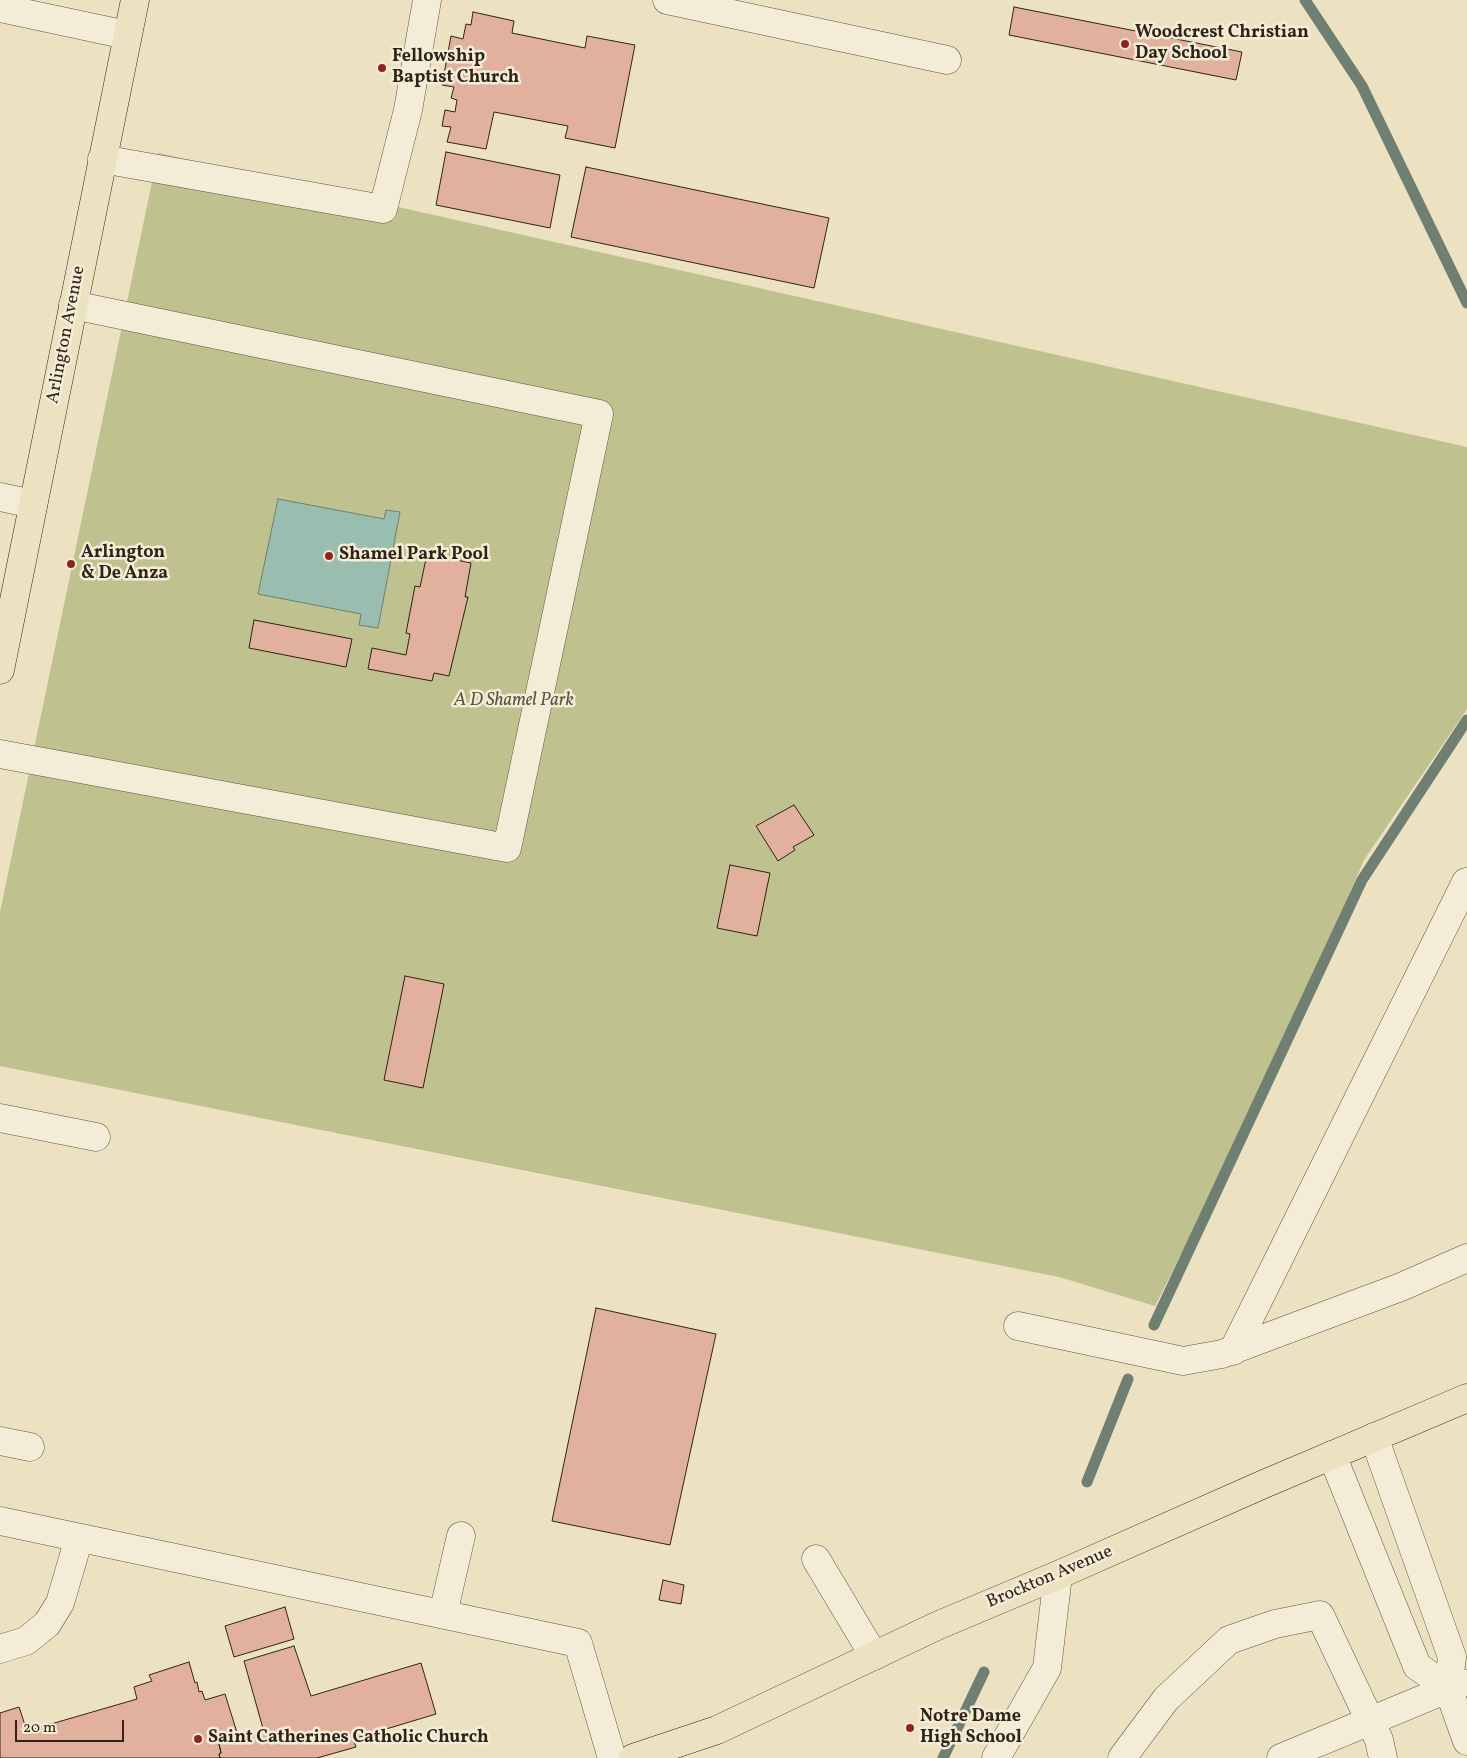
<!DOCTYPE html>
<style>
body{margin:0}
#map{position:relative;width:1467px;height:1758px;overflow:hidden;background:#ece2c2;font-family:Vollkorn,serif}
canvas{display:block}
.scale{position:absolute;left:15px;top:1720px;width:109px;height:22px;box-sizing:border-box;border:2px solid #2f2217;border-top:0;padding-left:6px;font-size:15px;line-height:18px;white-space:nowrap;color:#2f2217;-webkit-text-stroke:4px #f3ecd7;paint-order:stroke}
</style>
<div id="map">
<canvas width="1467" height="1758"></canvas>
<div class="scale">20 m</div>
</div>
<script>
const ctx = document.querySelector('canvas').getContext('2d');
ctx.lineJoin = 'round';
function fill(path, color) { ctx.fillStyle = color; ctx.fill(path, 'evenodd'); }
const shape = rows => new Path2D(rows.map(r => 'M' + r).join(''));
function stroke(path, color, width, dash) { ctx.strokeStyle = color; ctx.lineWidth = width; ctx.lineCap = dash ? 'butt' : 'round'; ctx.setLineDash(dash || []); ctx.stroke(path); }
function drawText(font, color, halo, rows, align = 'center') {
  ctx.font = font + ' Vollkorn,serif'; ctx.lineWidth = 5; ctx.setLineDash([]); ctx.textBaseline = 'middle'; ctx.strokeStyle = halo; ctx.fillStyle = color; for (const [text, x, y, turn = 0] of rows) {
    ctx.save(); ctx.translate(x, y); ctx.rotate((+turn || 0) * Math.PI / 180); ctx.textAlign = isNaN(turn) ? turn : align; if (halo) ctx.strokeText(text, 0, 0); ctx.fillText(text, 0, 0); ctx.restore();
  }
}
fill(shape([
 [158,153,1467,447,1467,709,1364,860,1270,1078,1155,1306,1059,1277,0,1066,0,912]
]), '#bfc18e');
const water = shape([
 [278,499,384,519,386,510,400,512,378,628,359,625,361,614,258,594,278,499]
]);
fill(water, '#99beaf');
stroke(water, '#6f8072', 1);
stroke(shape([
 [1305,0,1362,86,1467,303],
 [1154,1325,1362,880,1467,720],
 [1087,1482,1128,1379],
 [943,1758,984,1672]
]), '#6f8072', 11);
const building = shape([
 [1014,7,1242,52,1236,80,1009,35,1014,7],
 [473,12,514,21,512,33,585,48,587,36,635,45,615,148,565,138,568,126,494,112,486,149,447,142,451,127,442,126,445,110,455,112,457,100,451,98,454,87,442,85,451,36,463,39,466,24,471,25,473,12],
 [446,152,560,175,550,228,436,205,446,152],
 [586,167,829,218,814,288,571,237,586,167],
 [427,554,471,563,465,597,468,597,449,676,434,673,432,681,368,669,372,648,406,655,410,634,406,633,415,586,420,587,427,554],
 [254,620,352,639,346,667,249,648,254,620],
 [794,805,814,835,793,847,795,850,778,861,756,826,794,805],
 [730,865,770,873,757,936,717,928,730,865],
 [405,976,444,984,423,1088,384,1080,405,976],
 [596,1308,716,1334,670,1545,552,1521,596,1308],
 [663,1580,684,1585,681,1604,659,1600,663,1580],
 [285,1607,294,1639,234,1657,225,1626,285,1607],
 [294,1646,311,1696,421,1663,436,1714,353,1739,356,1747,317,1758,220,1758,219,1754,221,1753,219,1744,264,1732,244,1661,294,1646],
 [189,1662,195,1683,197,1682,199,1692,202,1691,205,1700,225,1694,239,1739,219,1744,221,1753,219,1754,220,1758,0,1758,0,1713,19,1707,27,1731,137,1699,134,1687,152,1681,149,1675,189,1662]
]);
fill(building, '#e2b19d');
stroke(building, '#2f2217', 1);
const minor = shape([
 [667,0,947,60],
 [0,8,127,35],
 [102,159,383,209,408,110,427,0],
 [0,497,33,504],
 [0,754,507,848,599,414,73,305],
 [0,1118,96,1137],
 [1018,1326,1183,1361,1222,1354,1401,1287,1467,1258],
 [1233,1351,1466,882],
 [1374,1437,1452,1657,1448,1688,1467,1741],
 [0,1441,30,1447],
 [1332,1455,1417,1666,1448,1688],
 [0,1521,578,1643,612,1758],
 [816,1559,874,1656],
 [443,1614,461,1536],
 [0,1649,26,1641,47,1624,60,1603,79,1538],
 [996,1758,1047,1668,1058,1575],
 [1122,1758,1166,1699,1229,1640,1275,1624,1320,1615,1379,1740,1383,1758],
 [1281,1758,1462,1683]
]);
const major = shape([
 [0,670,135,0],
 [633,1758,717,1730,939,1625,1058,1575,1264,1484,1467,1398]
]);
stroke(minor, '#5e5242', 29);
stroke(major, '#2f2217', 29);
stroke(minor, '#f3ecd7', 28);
stroke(major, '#ece2c2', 28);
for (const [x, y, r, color] of [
 [1125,44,5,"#8f2418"],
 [382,68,5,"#8f2418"],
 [329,556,5,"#8f2418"],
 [71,564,5,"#8f2418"],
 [910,1728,5,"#8f2418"],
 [198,1739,5,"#8f2418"]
]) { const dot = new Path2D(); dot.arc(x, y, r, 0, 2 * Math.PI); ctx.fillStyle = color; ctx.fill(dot); stroke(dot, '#f3ecd7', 2); }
drawText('bold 18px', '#2f2217', '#f3ecd7', [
 ["Woodcrest Christian",1135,34],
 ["Day School",1135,55],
 ["Fellowship",392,58],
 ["Baptist Church",392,79],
 ["Arlington",81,554],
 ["& De Anza",81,575],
 ["Shamel Park Pool",339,556],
 ["Notre Dame",920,1718],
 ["High School",920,1739],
 ["Saint Catherines Catholic Church",208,1739]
], 'left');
drawText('18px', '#2f2217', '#f3ecd7', [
 ["Arlington Avenue",67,335,-79],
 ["Brockton Avenue",1050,1578,-23]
]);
drawText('italic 18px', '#5a523b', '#f3ecd7', [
 ["A D Shamel Park",514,702]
]);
</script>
